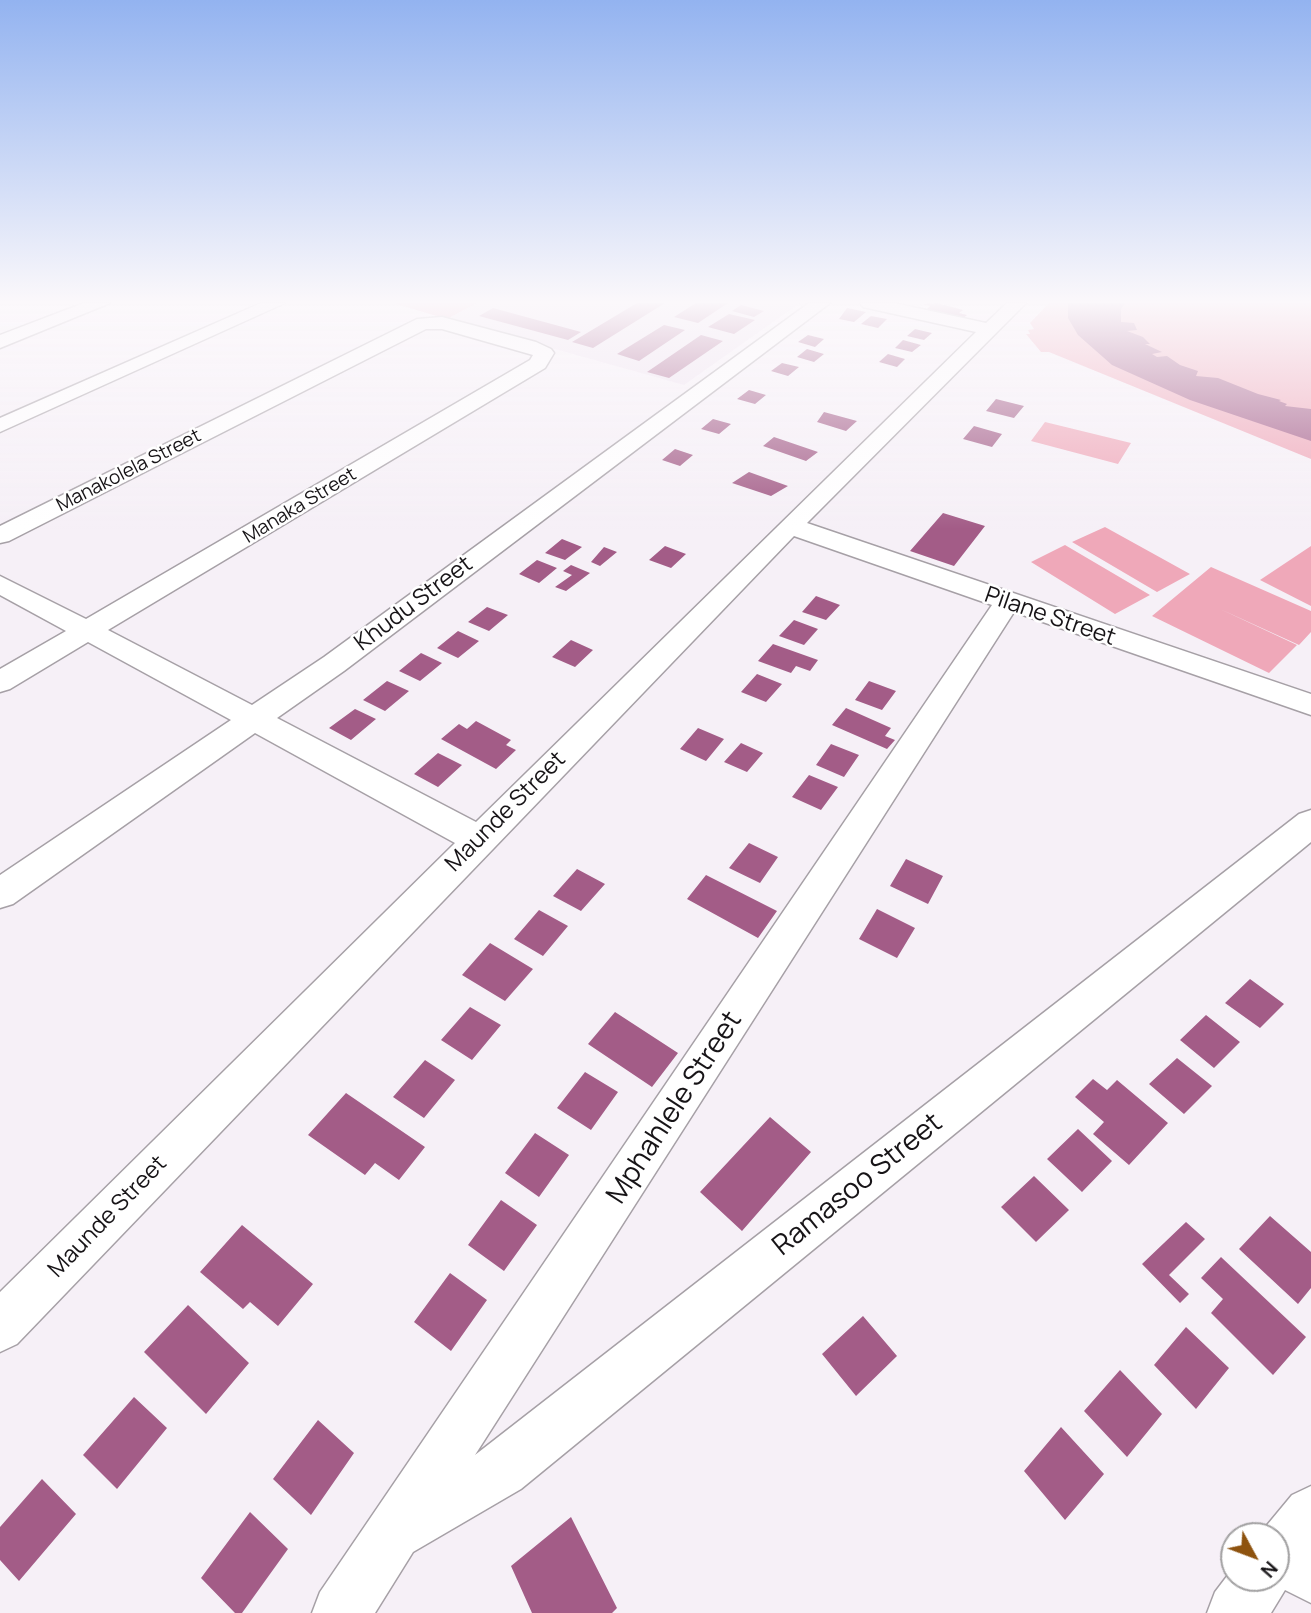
<!DOCTYPE html>
<style>
body{margin:0}
#map{position:relative;width:1311px;height:1613px;overflow:hidden;background:#f6f0f7;font-family:Manrope,sans-serif}
canvas{display:block}
.north{position:absolute;left:1220px;top:1522px;width:70px;height:70px;box-sizing:border-box;background:#fff;border:2px solid #a2a1a2;border-radius:50%;rotate:131deg;font-size:19px;font-weight:700;line-height:28px;text-align:center;color:#171417}
.north::after{content:'';display:block;margin:auto;width:24px;height:32px;background:#8e530f;clip-path:polygon(50% 0,100% 100%,50% 72%,0 100%)}
</style>
<div id="map">
<canvas width="1311" height="1613"></canvas>
<div class="north">N</div>
</div>
<script>
const ctx = document.querySelector('canvas').getContext('2d');
ctx.lineJoin = 'round';
function fill(path, color) { ctx.fillStyle = color; ctx.fill(path, 'evenodd'); }
const shape = rows => new Path2D(rows.map(r => 'M' + r).join(''));
function stroke(path, color, width, dash) { ctx.strokeStyle = color; ctx.lineWidth = width; ctx.lineCap = dash ? 'butt' : 'round'; ctx.setLineDash(dash || []); ctx.stroke(path); }
function drawText(font, color, halo, rows, align = 'center') {
  ctx.font = font + ' Manrope,sans-serif'; ctx.lineWidth = 5; ctx.setLineDash([]); ctx.textBaseline = 'middle'; ctx.strokeStyle = halo; ctx.fillStyle = color; for (const [text, x, y, turn = 0] of rows) {
    ctx.save(); ctx.translate(x, y); ctx.rotate((+turn || 0) * Math.PI / 180); ctx.textAlign = isNaN(turn) ? turn : align; if (halo) ctx.strokeText(text, 0, 0); ctx.fillText(text, 0, 0); ctx.restore();
  }
}
fill(shape([
 [478,303,800,303,684,385,447,319]
]), '#eee2ef');
fill(shape([
 [393,303,477,303,447,319],
 [1049,303,1311,303,1311,459,1049,352,1041,352,1026,334,1030,334,1028,330,1034,329,1030,323],
 [1045,422,1131,443,1118,464,1031,441],
 [1105,527,1190,574,1157,592,1072,542],
 [1065,545,1150,595,1115,614,1031,562],
 [1311,546,1311,606,1260,580],
 [1211,567,1311,611,1311,632,1299,645,1220,609,1297,645,1269,673,1152,616]
]), '#efa8b9');
fill(shape([
 [637,303,665,303,593,348,572,342],
 [696,303,728,303,698,323,674,317],
 [937,303,963,310,959,313,967,315,961,320,925,311,930,306,922,304],
 [1068,303,1125,303,1121,309,1121,322,1134,323,1137,330,1127,331,1143,337,1150,344,1145,344,1162,352,1152,354,1157,357,1167,356,1180,365,1198,371,1196,376,1218,378,1258,394,1281,400,1279,401,1287,404,1285,406,1311,409,1311,441,1190,400,1112,365,1078,335,1068,318],
 [741,305,764,311,754,317,732,311],
 [493,308,581,332,568,340,479,316],
 [847,308,866,312,854,322,839,319],
 [729,314,755,320,734,334,708,327],
 [871,316,887,319,878,328,861,324],
 [664,325,685,330,639,361,617,354],
 [915,329,932,333,924,340,907,336],
 [701,335,723,341,669,378,647,372],
 [808,335,824,339,815,347,798,342],
 [903,340,921,345,912,352,895,348],
 [807,349,824,354,814,362,797,357],
 [888,354,905,359,897,367,879,362],
 [782,363,799,367,788,376,771,371],
 [749,390,766,395,755,404,737,399],
 [996,399,1024,406,1014,418,986,411],
 [824,412,857,421,846,431,817,422],
 [713,419,731,424,719,434,701,429],
 [974,426,1002,434,992,447,963,439],
 [774,437,818,452,806,461,763,446],
 [675,449,693,455,680,466,662,460],
 [749,472,788,486,771,496,732,483],
 [943,513,985,526,954,566,910,551],
 [562,539,582,547,565,560,545,553],
 [665,546,686,554,671,568,649,560],
 [604,547,617,552,600,566,591,562],
 [537,560,557,568,539,583,519,574],
 [571,565,590,573,566,591,555,587,572,575,563,571],
 [816,596,840,605,826,620,802,612],
 [487,607,508,615,489,631,468,622],
 [794,620,818,629,804,645,779,636],
 [458,631,479,641,458,658,437,648],
 [571,640,593,650,575,667,552,657],
 [773,644,818,660,810,671,796,666,791,673,758,661],
 [421,653,442,663,420,681,399,671],
 [757,674,782,684,766,702,741,692],
 [387,681,409,691,385,711,363,700],
 [869,681,896,691,882,710,855,700],
 [846,708,891,728,885,736,895,740,887,749,832,725],
 [355,709,376,719,351,740,329,728],
 [476,721,511,740,506,745,516,750,496,769,441,739,459,724,467,729],
 [698,728,724,739,706,761,680,749],
 [741,743,763,753,747,772,724,762],
 [831,744,859,755,844,777,816,765],
 [438,753,462,765,438,787,414,774],
 [809,775,838,787,821,810,792,797],
 [749,843,778,857,760,883,729,868],
 [906,859,943,876,928,904,890,886],
 [577,869,605,884,581,911,553,896],
 [706,875,777,911,758,938,687,899],
 [877,909,915,928,897,958,859,939],
 [539,910,568,926,543,956,514,939],
 [490,943,533,969,505,1001,462,975],
 [1250,979,1284,1004,1260,1028,1225,1003],
 [470,1007,501,1025,472,1060,441,1040],
 [615,1012,678,1053,652,1087,588,1044],
 [1206,1015,1240,1042,1214,1068,1180,1040],
 [1177,1058,1212,1086,1184,1114,1149,1084],
 [425,1060,455,1080,424,1118,393,1097],
 [585,1072,618,1092,591,1130,557,1108],
 [1093,1079,1107,1090,1117,1080,1168,1123,1129,1165,1093,1134,1104,1122,1075,1097],
 [346,1093,425,1147,399,1180,375,1163,365,1175,308,1135],
 [770,1117,811,1152,742,1231,700,1192],
 [1078,1129,1112,1161,1082,1192,1047,1159],
 [535,1133,569,1155,539,1197,505,1173],
 [1034,1176,1069,1210,1036,1242,1001,1207],
 [501,1200,537,1225,504,1271,468,1245],
 [1270,1216,1311,1252,1311,1288,1298,1304,1239,1249],
 [1186,1222,1205,1239,1169,1275,1189,1294,1180,1303,1142,1264],
 [242,1225,313,1284,278,1326,250,1302,243,1309,200,1272],
 [1221,1257,1306,1337,1273,1375,1211,1313,1223,1299,1201,1278],
 [450,1273,487,1300,451,1351,414,1322],
 [188,1305,249,1363,206,1414,144,1352],
 [863,1316,897,1356,856,1396,822,1354],
 [1186,1327,1229,1368,1196,1409,1154,1365],
 [1120,1370,1162,1414,1127,1457,1084,1411],
 [134,1397,167,1428,117,1489,83,1455],
 [318,1420,354,1453,311,1515,273,1479],
 [1061,1427,1104,1474,1065,1520,1024,1471],
 [42,1479,76,1514,19,1581,0,1560,0,1527],
 [250,1512,288,1549,242,1613,235,1613,201,1578],
 [571,1517,617,1608,612,1613,532,1613,511,1566]
]), '#a35c87');
const minor = shape([
 [84,303,110,303,0,348,0,335,84,303],
 [261,303,285,303,0,432,0,418,261,303],
 [809,303,830,303,344,671,277,718,476,822,976,332,863,307,860,303,894,303,986,323,1007,303,1026,303,807,523,1311,694,1311,715,1014,612,475,1455,1299,814,1311,810,1311,842,521,1489,413,1552,375,1613,312,1613,320,1592,992,605,794,536,17,1344,0,1352,0,1292,455,843,255,733,13,904,0,908,0,875,231,720,88,642,10,689,0,692,0,669,66,631,0,595,0,576,86,619,530,360,533,355,442,329,426,329,9,541,0,543,0,526,417,319,442,317,536,342,551,349,554,353,545,368,108,630,252,705,324,657,809,303],
 [1311,1486,1311,1603,1285,1590,1271,1613,1207,1613,1215,1592,1234,1567,1234,1578,1276,1578,1276,1536,1258,1536,1292,1495,1311,1486]
]);
stroke(minor, '#a6a0a6', 3);
fill(minor, '#fff');
const sky = ctx.createLinearGradient(0, 0, 0, 529);
sky.addColorStop(0, '#93b3f0');
sky.addColorStop(0.57, '#fbf8fb');
sky.addColorStop(1, '#fbf8fb00');
ctx.fillStyle = sky;
ctx.fillRect(0, 0, 1311, 529);
drawText('19px', '#171417', '#fff', [
 ["Manakolela Street",129,471,-27],
 ["Manaka Street",300,506,-31]
]);
drawText('23px', '#171417', '#fff', [
 ["Khudu Street",414,604,-37],
 ["Pilane Street",1050,617,19],
 ["Maunde Street",506,812,-45],
 ["Maunde Street",108,1217,-46]
]);
drawText('28px', '#171417', '#fff', [
 ["Mphahlele Street",675,1108,-57],
 ["Ramasoo Street",858,1185,-39]
]);
</script>
